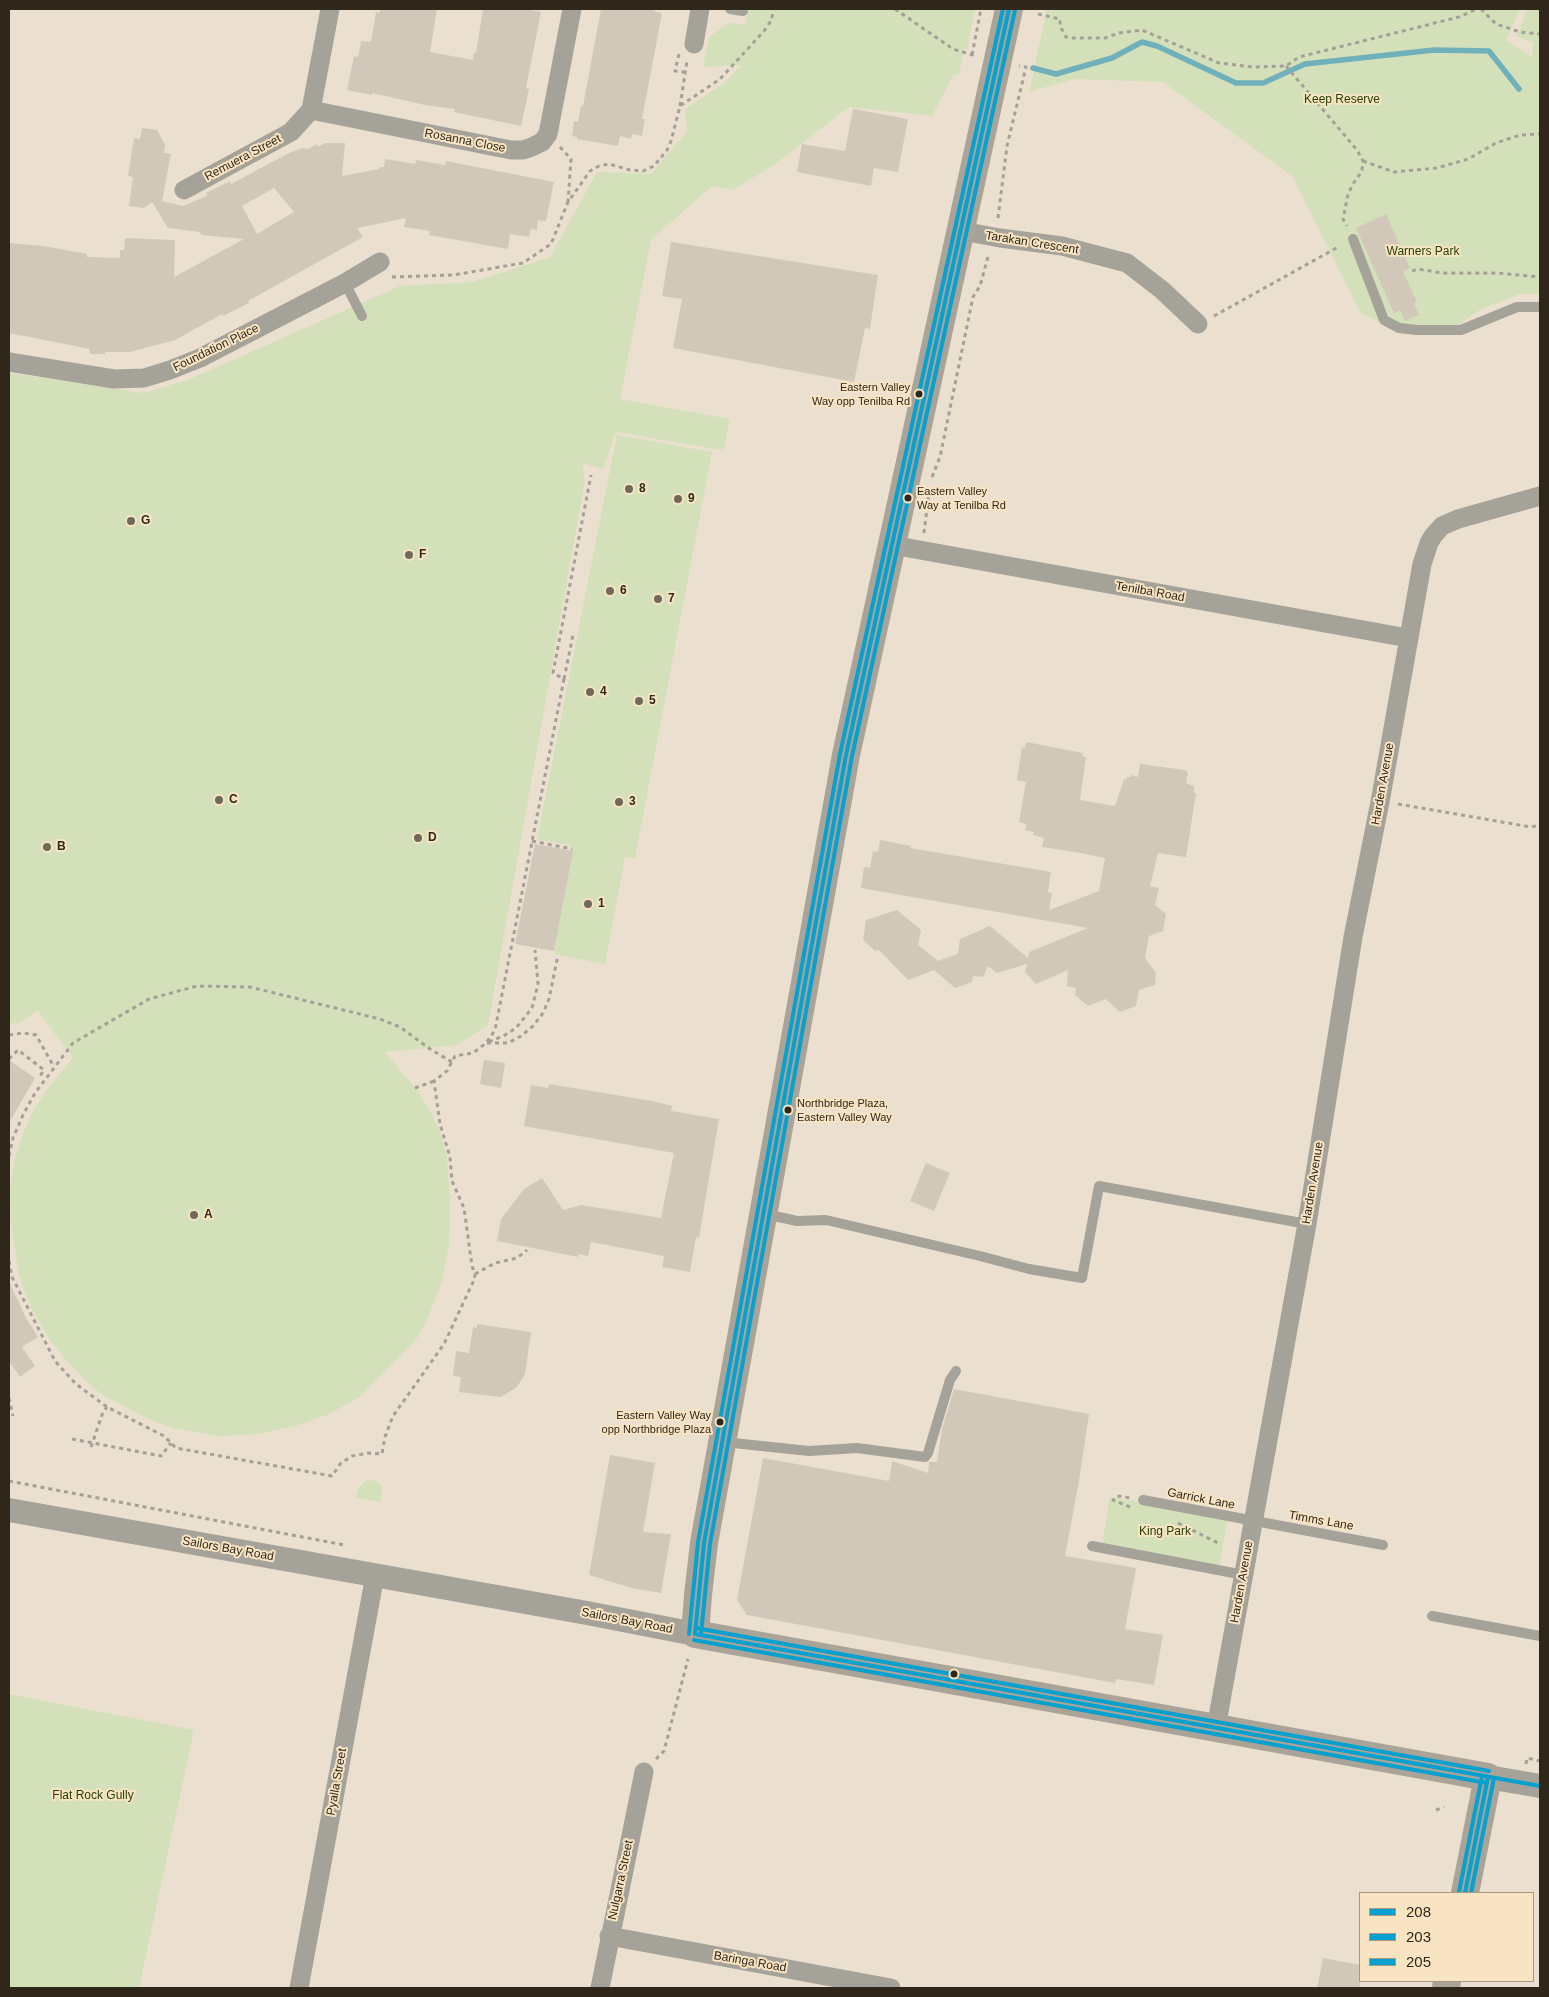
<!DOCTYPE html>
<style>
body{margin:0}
#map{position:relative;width:1549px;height:1997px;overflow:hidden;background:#ebe0cf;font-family:Arial,sans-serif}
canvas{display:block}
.frame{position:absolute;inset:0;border:10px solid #2e271a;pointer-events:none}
.legend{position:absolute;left:1359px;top:1892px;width:175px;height:90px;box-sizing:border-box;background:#f8e4c2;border:1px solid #a7987f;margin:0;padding:6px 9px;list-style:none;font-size:15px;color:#2e271a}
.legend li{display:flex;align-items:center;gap:10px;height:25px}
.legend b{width:25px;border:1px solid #a7987f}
</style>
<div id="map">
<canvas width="1549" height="1997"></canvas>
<div class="frame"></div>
<ul class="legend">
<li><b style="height:6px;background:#07a0cf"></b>208</li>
<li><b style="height:6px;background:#07a0cf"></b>203</li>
<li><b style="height:6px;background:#07a0cf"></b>205</li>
</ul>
</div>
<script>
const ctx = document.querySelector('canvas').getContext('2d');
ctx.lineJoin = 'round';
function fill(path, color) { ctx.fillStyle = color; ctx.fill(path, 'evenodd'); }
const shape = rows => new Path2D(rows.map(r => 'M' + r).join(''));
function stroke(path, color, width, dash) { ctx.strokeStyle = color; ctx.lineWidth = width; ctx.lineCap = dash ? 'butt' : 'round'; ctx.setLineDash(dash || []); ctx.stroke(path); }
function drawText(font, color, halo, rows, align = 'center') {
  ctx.font = font + ' Arial,sans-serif'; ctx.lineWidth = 4; ctx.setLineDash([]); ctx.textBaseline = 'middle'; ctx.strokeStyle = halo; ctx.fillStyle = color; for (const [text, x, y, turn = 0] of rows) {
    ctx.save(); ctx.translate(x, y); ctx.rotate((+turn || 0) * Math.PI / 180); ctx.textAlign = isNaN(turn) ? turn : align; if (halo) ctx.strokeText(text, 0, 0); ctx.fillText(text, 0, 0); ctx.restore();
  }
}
fill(shape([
 [748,9,975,9,967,49,964,49,959,75,954,74,932,116,849,107,775,164,733,190,712,186,651,240,620,399,730,419,724,448,720,450,616,432,603,469,582,463,585,480,488,1025,457,1045,385,1052,419,1093,431,1112,440,1132,447,1158,450,1201,449,1245,442,1281,426,1323,415,1341,360,1397,327,1415,295,1426,260,1434,217,1436,173,1428,144,1417,101,1394,87,1382,64,1358,48,1337,31,1308,24,1290,19,1275,11,1224,10,1190,14,1163,21,1139,32,1112,49,1087,73,1058,38,1011,21,1022,9,1024,9,373,144,393,190,379,400,286,472,282,550,257,597,172,651,174,687,131,685,109,724,83,741,65,703,67,709,37,730,22,745,25],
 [1047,9,1520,9,1506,40,1532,57,1533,43,1517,36,1527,9,1540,9,1540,294,1519,294,1476,312,1445,335,1390,328,1360,312,1293,177,1163,82,1074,79,1029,92],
 [617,435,712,452,635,858,625,857,605,964,554,954,572,846,537,839],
 [367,1480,377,1481,381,1485,382,1489,380,1502,356,1498,359,1487],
 [1110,1497,1228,1518,1219,1566,1102,1545],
 [9,1694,194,1730,139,1988,9,1988]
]), '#d4e0ba');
stroke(shape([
 [1033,68,1056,74,1112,58,1142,42,1157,46,1236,83,1263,83,1305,64,1434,50,1489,51,1519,89]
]), '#70b0ba', 5.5);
fill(shape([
 [380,9,437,9,430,52,473,60,474,53,476,53,483,9,524,9,541,12,526,88,529,89,521,126,454,112,455,109,425,105,372,93,372,95,347,90,354,56,358,57,361,41,371,42,376,12,380,13],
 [601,9,654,9,654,11,662,13,642,119,645,119,642,136,632,134,631,139,620,136,618,146,577,139,577,137,572,136,574,121,578,122,581,106,583,106],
 [853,109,908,119,898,172,874,168,871,186,797,172,802,144,845,151],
 [142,128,157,130,165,145,164,153,171,154,162,201,183,206,207,196,206,193,230,181,231,184,289,153,302,148,308,149,317,144,318,147,325,143,345,143,342,176,379,169,380,167,384,167,385,159,415,164,416,160,445,165,446,161,554,182,546,221,538,220,537,230,531,229,529,237,510,234,508,249,429,235,430,231,404,227,406,218,357,228,363,237,248,301,249,303,223,316,222,314,175,340,130,352,105,352,105,354,90,354,90,349,9,333,9,243,44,246,87,254,87,257,120,258,120,250,124,250,125,238,175,240,174,277,244,239,201,235,200,232,168,228,152,202,144,208,129,206,133,177,128,176,134,138,140,139],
 [274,188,294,212,257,234,242,206],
 [1386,214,1410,268,1403,272,1417,302,1414,304,1419,315,1405,321,1400,310,1394,313,1356,228],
 [671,242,878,275,870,329,865,328,854,382,673,348,682,299,662,296],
 [1026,742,1083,753,1082,756,1086,757,1080,800,1115,806,1124,779,1126,780,1127,777,1131,777,1131,775,1138,777,1140,764,1185,770,1188,773,1186,783,1194,786,1194,793,1196,793,1192,819,1186,857,1158,853,1150,886,1159,888,1155,905,1166,914,1163,931,1149,936,1145,958,1156,973,1155,985,1139,990,1136,1006,1120,1012,1106,999,1088,1006,1075,995,1076,988,1067,986,1068,970,1036,984,1025,972,1027,964,997,973,988,966,983,977,973,976,972,982,955,988,934,970,908,980,879,950,875,951,863,940,866,920,897,910,921,930,918,945,938,961,958,954,960,939,990,926,1028,958,1029,952,1088,928,861,888,864,867,870,868,873,851,878,852,880,840,911,846,910,848,1051,872,1048,892,1052,893,1049,910,1099,891,1105,858,1081,853,1042,847,1044,838,1033,835,1034,832,1025,830,1026,824,1019,822,1026,782,1017,780,1022,747,1025,748],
 [535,844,573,851,554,951,515,944],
 [9,1060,35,1078,9,1123],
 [484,1060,505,1063,501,1088,480,1084],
 [549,1084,652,1101,672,1106,671,1111,719,1119,699,1238,696,1237,690,1272,662,1267,664,1256,591,1242,588,1256,578,1254,578,1257,497,1241,501,1219,524,1189,542,1178,563,1210,581,1205,661,1218,674,1153,524,1126,531,1085,548,1088],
 [926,1163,950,1173,934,1211,910,1201],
 [9,1281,26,1318,38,1337,22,1347,35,1366,20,1377,9,1361],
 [477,1324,531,1332,525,1374,517,1387,501,1397,459,1392,461,1377,453,1376,456,1351,469,1353,473,1327,477,1328],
 [954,1389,1089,1414,1079,1481,1065,1556,1136,1568,1125,1629,1163,1635,1154,1685,1116,1679,1115,1683,747,1615,737,1600,763,1458,889,1481,892,1461,928,1473,929,1462,937,1462,942,1429],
 [610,1455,655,1463,643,1532,671,1534,661,1593,632,1588,589,1575],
 [1323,1958,1360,1965,1360,1988,1317,1988]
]), '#d1c8ba');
stroke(shape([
 [895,9,953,49,976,56],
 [1481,9,1496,24,1520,32,1540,34],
 [1038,14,1060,19,1060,26,1066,37,1073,38,1105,38,1119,33,1142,30,1219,63,1253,67,1286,66,1299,57,1459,17,1477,9],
 [679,54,675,71,685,72],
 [972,55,981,9],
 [1286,66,1357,150,1363,161,1362,171,1353,184,1348,194,1343,219,1347,226],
 [680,106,687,61],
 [560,147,571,159,568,202],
 [1363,161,1394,172,1437,168,1468,159,1496,143,1520,135,1540,134],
 [998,218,1007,146,1026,67,1019,66],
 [1412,271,1418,269,1442,273,1497,273,1540,277],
 [392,277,453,275,523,263,551,244,568,202,590,171,599,166,609,164,630,170,643,171,654,166,667,150,671,141,680,106,720,79,732,66,764,31,771,21,774,9],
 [1214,316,1340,246],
 [932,477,940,457,973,297,980,286,989,253],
 [924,533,929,492],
 [564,679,573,635],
 [1398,804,1531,827,1540,825],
 [532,841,572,849],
 [9,1035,23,1033,36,1035,54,1067],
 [489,1042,505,1035,516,1028,532,1008,538,984,535,950],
 [487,1043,508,1043,521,1036,533,1026,543,1013,549,999,558,955],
 [9,1059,18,1050,44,1070,40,1076],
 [415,1088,434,1081],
 [9,1156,13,1138,23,1115,35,1093,73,1043,149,999,197,986,250,987,380,1019,400,1027,430,1049,452,1062],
 [9,1261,12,1277,55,1361,76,1384,107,1407,164,1436,176,1448,332,1476,341,1463,352,1456,368,1453,382,1454,385,1437,393,1416,444,1344,474,1280,475,1274,472,1266,464,1208,452,1181,450,1157,440,1124,434,1081,447,1071,455,1056,473,1053,486,1043,495,1030,564,679,553,673,591,475],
 [475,1274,495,1263,517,1258,527,1250],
 [9,1398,13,1416],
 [72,1439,161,1456,171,1443],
 [91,1447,103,1412,107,1407],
 [9,1481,344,1545],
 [1130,1507,1113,1500,1119,1496,1130,1498],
 [1178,1523,1220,1544],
 [656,1759,664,1751,688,1659],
 [1526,1764,1527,1758,1540,1761],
 [1436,1810,1444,1807]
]), '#a5a097', 3, [4, 4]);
stroke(shape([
 [730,9,743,11],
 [1353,239,1384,320,1399,328,1417,330,1461,330,1517,307,1540,307],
 [345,283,362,316],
 [765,1214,797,1221,826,1220,980,1256,1029,1269,1082,1278,1099,1186,1307,1224],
 [724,1442,809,1451,857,1448,925,1457,928,1453,950,1380,956,1371],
 [1143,1500,1383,1545],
 [1092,1546,1244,1575],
 [1432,1616,1540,1636]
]), '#a5a299', 10);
stroke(shape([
 [694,44,700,9],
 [311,110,511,150,523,150,532,147,542,142,548,134,572,9],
 [184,190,291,132,311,110,330,9],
 [962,231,1000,238,1062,246,1127,263,1162,290,1198,324],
 [9,362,114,379,144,378,170,370,200,358,345,283,380,262],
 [892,545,1408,638],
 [1216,1728,1307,1224,1353,937,1380,802,1422,564,1429,543,1433,536,1442,526,1458,519,1540,496],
 [609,1936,891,1988],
 [299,1988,375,1575],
 [600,1988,644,1772]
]), '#a5a299', 19);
stroke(shape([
 [9,1510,587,1613,695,1634],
 [1488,1777,1540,1786]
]), '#a5a299', 24);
stroke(shape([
 [1009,9,846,755,704,1543,698,1595,695,1634,1488,1777,1465,1893],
 [1446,1988,1447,1981]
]), '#aaa498', 28);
stroke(shape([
 [695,1634,704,1543,846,755,1009,9],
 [695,1634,1540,1786],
 [1465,1893,1488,1777]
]), '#07a0cf', 4);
stroke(shape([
 [701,1634,710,1544,852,756,1015,10],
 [694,1640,1487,1783],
 [1471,1893,1494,1778]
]), '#07a0cf', 4);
stroke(shape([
 [696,1628,1489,1771],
 [689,1634,698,1542,840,754,1003,9],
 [1459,1892,1482,1776]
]), '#07a0cf', 4);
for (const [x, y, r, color] of [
 [919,394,4.5,"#2e271a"],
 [629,489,5,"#706859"],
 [908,498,4.5,"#2e271a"],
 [678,499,5,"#706859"],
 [131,521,5,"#706859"],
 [409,555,5,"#706859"],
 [610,591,5,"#706859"],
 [658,599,5,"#706859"],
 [590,692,5,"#706859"],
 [639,701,5,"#706859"],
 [219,800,5,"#706859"],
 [619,802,5,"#706859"],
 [418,838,5,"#706859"],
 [47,847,5,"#706859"],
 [588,904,5,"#706859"],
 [788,1110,4.5,"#2e271a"],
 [194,1215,5,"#706859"],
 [720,1422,4.5,"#2e271a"],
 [954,1674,4.5,"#2e271a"]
]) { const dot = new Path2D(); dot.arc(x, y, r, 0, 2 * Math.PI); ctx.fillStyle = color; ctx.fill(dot); stroke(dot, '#f8e4c2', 2); }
drawText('11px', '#2e271a', '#f8e4c2', [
 ["Eastern Valley",910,388],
 ["Way opp Tenilba Rd",910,402],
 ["Eastern Valley",917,492,"left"],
 ["Way at Tenilba Rd",917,506,"left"],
 ["Northbridge Plaza,",797,1104,"left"],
 ["Eastern Valley Way",797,1118,"left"],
 ["Eastern Valley Way",711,1416],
 ["opp Northbridge Plaza",711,1430]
], 'right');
drawText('12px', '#264107', '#f8e4c2', [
 ["Keep Reserve",1342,100],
 ["Warners Park",1423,252],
 ["King Park",1165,1532],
 ["Flat Rock Gully",93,1796]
]);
drawText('12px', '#2e271a', '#f8e4c2', [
 ["Rosanna Close",465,141,11],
 ["Remuera Street",243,158,-28],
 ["Tarakan Crescent",1032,243,9],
 ["Foundation Place",216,348,-26],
 ["Tenilba Road",1150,592,10],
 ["Harden Avenue",1383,784,-80],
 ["Harden Avenue",1313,1183,-81],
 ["Garrick Lane",1201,1499,11],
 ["Timms Lane",1321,1521,10],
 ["Sailors Bay Road",228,1549,10],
 ["Harden Avenue",1242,1582,-80],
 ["Sailors Bay Road",627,1621,11],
 ["Pyalla Street",337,1782,-80],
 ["Nulgarra Street",621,1880,-78],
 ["Baringa Road",750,1962,10]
]);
drawText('bold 12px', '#2e271a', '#f8e4c2', [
 ["8",639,489],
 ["9",688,499],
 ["G",141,521],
 ["F",419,555],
 ["6",620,591],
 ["7",668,599],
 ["4",600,692],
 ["5",649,701],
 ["C",229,800],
 ["3",629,802],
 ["D",428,838],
 ["B",57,847],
 ["1",598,904],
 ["A",204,1215]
], 'left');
</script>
